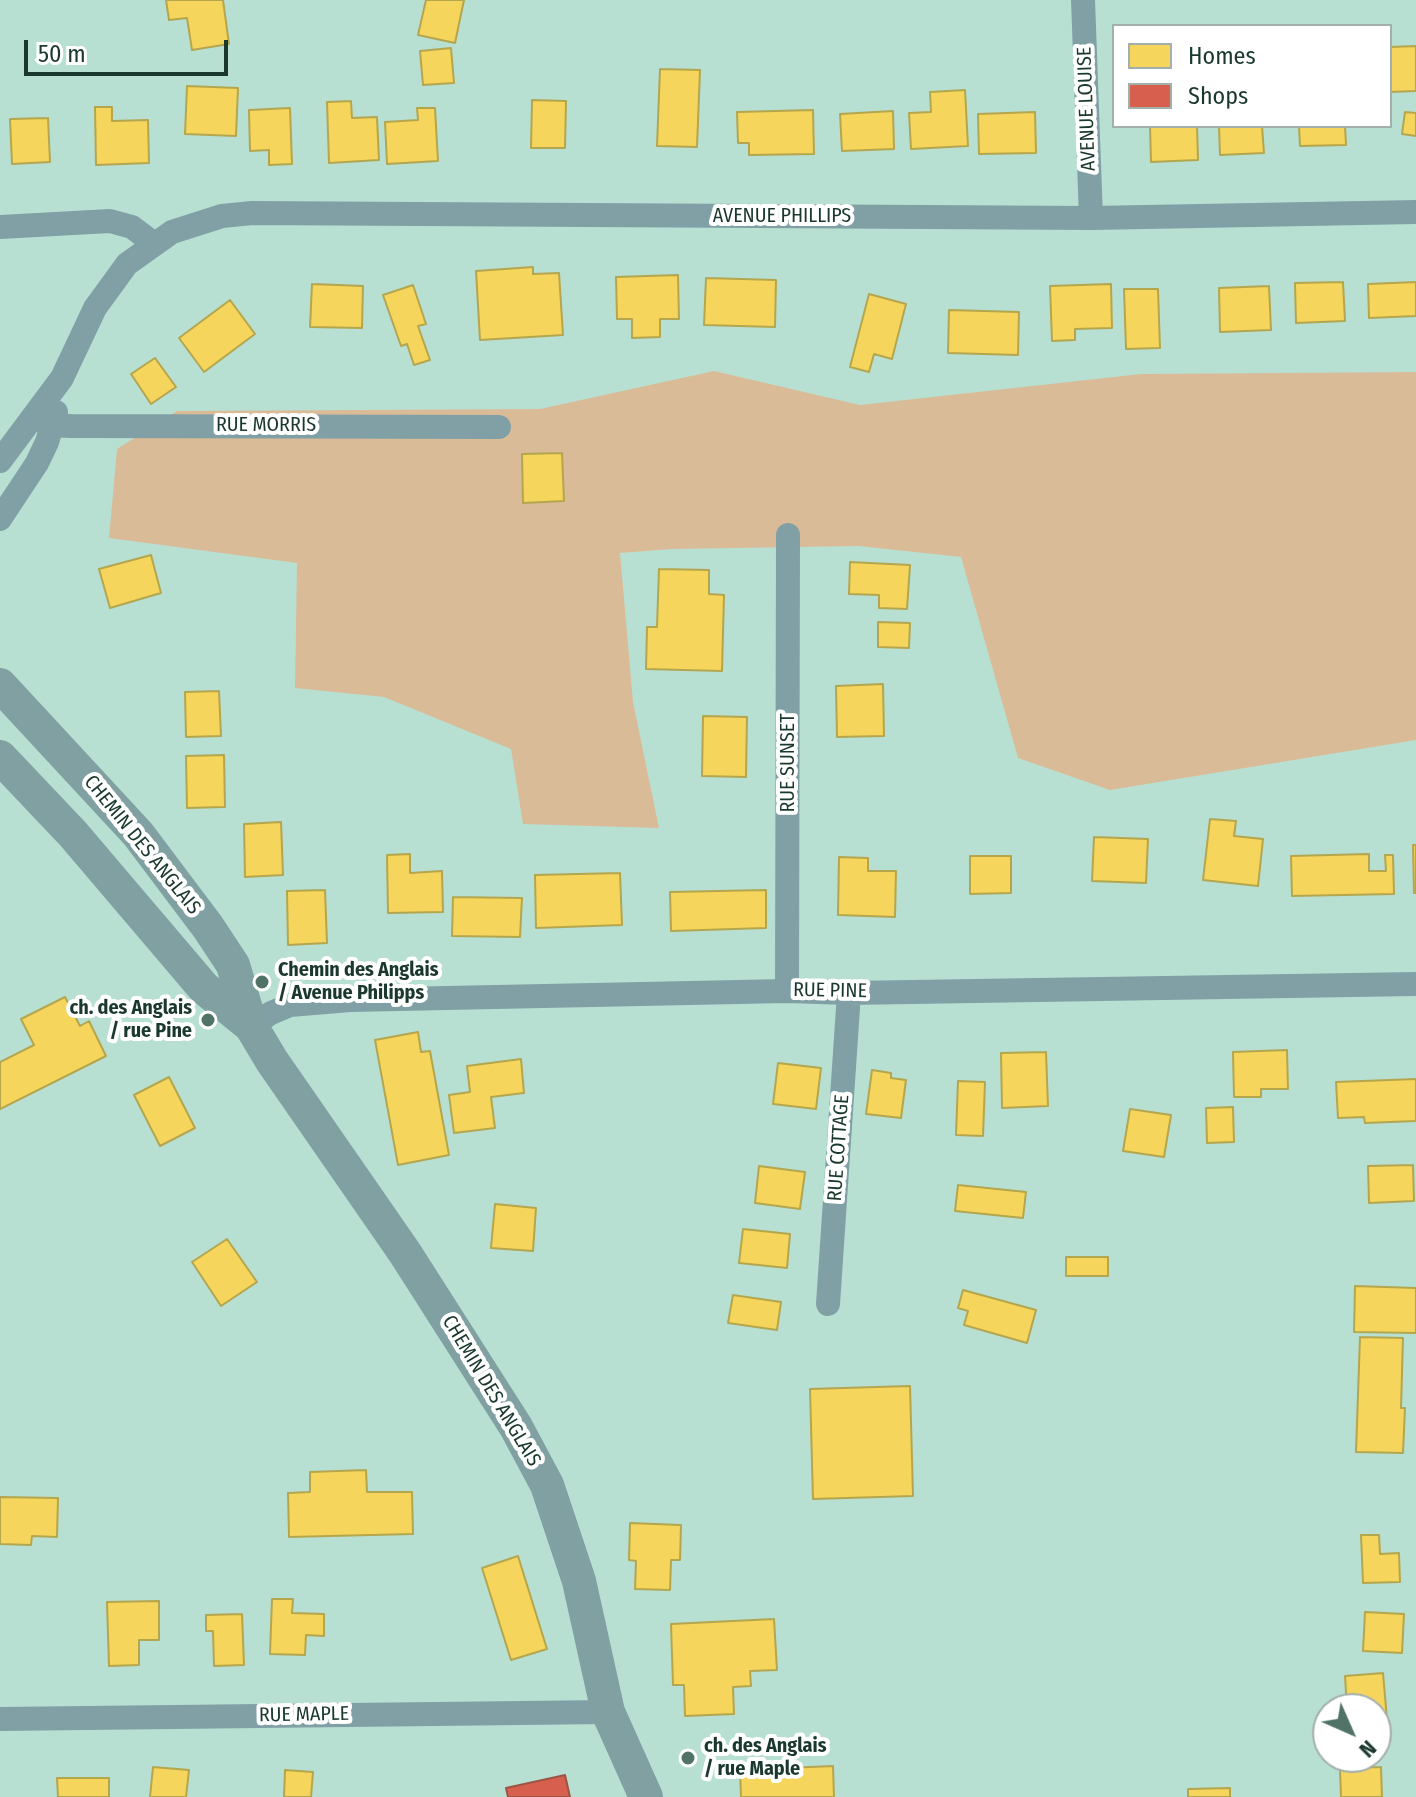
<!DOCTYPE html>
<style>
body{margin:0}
#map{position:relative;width:1416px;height:1797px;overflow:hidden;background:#b8e0d2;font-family:"Fira Sans Condensed",sans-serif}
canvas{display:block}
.legend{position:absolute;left:1112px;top:24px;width:280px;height:104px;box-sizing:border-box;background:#fff;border:2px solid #a3afab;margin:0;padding:10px 14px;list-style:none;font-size:24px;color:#1a382e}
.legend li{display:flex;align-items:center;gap:16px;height:40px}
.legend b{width:40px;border:2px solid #a3afab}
.north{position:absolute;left:1312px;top:1693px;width:80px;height:80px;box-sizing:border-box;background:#fff;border:2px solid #a3afab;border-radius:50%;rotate:135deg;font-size:22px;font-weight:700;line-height:32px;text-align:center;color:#1a382e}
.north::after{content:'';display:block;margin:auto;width:28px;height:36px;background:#517367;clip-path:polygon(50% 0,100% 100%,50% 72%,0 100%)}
.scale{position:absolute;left:24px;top:40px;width:204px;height:36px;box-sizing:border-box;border:4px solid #1a382e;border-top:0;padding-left:10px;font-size:24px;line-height:28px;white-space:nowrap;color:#1a382e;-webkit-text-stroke:6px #fff;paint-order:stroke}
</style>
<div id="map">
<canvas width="1416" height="1797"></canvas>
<ul class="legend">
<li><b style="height:22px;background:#f6d55c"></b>Homes</li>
<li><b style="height:22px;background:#d6604d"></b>Shops</li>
</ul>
<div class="north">N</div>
<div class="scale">50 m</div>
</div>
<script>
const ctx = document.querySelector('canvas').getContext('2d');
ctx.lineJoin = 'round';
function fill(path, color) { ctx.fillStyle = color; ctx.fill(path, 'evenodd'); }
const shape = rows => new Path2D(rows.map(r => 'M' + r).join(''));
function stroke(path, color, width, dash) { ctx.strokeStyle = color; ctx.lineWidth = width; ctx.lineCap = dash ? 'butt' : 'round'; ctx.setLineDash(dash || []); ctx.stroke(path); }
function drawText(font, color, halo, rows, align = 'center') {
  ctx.font = font + ' "Fira Sans Condensed",sans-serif'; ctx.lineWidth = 8; ctx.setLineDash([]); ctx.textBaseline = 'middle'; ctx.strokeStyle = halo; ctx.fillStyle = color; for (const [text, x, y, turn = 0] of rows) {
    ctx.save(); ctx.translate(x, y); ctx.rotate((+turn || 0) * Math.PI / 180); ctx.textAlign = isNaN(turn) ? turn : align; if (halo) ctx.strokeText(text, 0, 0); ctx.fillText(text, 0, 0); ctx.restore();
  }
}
fill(shape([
 [714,371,860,405,1141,374,1416,372,1416,740,1110,790,1018,758,961,557,859,546,672,549,620,553,633,702,659,828,523,824,511,749,384,697,295,688,297,563,109,538,117,449,177,411,540,409]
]), '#dabb98');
const homes = shape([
 [166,0,223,0,229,44,192,50,187,18,169,20,166,0],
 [426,0,464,0,455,43,418,35,426,0],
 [1416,46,1416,91,1390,92,1390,47,1416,46],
 [451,48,454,83,423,85,420,51,451,48],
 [660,69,700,70,697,147,657,146,660,69],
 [187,86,238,88,236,136,185,134,187,86],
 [965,90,968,146,911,149,909,113,931,112,930,92,965,90],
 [532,100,566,101,565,148,531,148,532,100],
 [351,101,352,118,377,117,379,160,329,163,327,102,351,101],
 [95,107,112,107,112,121,148,120,149,163,96,165,95,107],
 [290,108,292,164,269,165,269,150,250,151,249,110,290,108],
 [417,108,435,108,438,161,387,164,385,122,418,120,417,108],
 [813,110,814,154,749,155,749,143,738,143,737,112,813,110],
 [893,111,894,149,842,151,840,114,893,111],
 [1035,112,1036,153,979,154,978,114,1035,112],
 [1405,112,1416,113,1416,136,1402,134,1405,112],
 [48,118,50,162,12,164,10,119,48,118],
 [1150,126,1197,126,1198,160,1151,162,1150,126],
 [1219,126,1262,126,1264,153,1220,155,1219,126],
 [1299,126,1345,126,1346,145,1300,146,1299,126],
 [533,267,533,274,559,273,563,335,480,340,476,271,533,267],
 [678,275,679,319,660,319,660,337,632,338,632,319,617,319,616,277,678,275],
 [706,278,776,280,775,327,704,325,706,278],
 [1343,282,1345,321,1296,323,1295,283,1343,282],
 [1416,282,1416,316,1369,318,1368,284,1416,282],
 [312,284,363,286,362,328,310,327,312,284],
 [1111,284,1112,328,1075,329,1075,340,1052,341,1050,286,1111,284],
 [413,285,426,324,418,326,430,360,414,365,407,344,401,346,383,295,413,285],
 [1269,286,1271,330,1220,332,1219,288,1269,286],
 [1124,289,1158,289,1160,348,1126,349,1124,289],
 [869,294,906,304,892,359,874,354,869,372,850,367,869,294],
 [230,300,255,334,204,372,179,338,230,300],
 [949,310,1019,312,1018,355,948,353,949,310],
 [155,358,176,387,151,404,131,374,155,358],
 [562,453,564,501,523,503,522,454,562,453],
 [151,555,161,593,110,608,99,569,151,555],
 [850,562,910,565,907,609,879,608,879,595,849,594,850,562],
 [659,569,709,570,709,594,724,595,722,671,646,669,647,627,657,627,659,569],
 [878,622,910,623,909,648,878,647,878,622],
 [883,684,884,736,837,737,836,686,883,684],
 [219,691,221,736,186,737,185,692,219,691],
 [703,716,747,717,746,777,702,776,703,716],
 [224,755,225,807,187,808,186,756,224,755],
 [1210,819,1236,821,1234,836,1263,839,1258,886,1203,880,1210,819],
 [281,822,283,875,245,877,244,824,281,822],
 [1094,837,1148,839,1146,883,1092,881,1094,837],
 [1413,845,1416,845,1416,893,1414,893,1413,845],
 [410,854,410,873,442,871,443,912,388,913,387,855,410,854],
 [1369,854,1369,871,1386,871,1385,855,1393,855,1394,894,1292,896,1291,856,1369,854],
 [970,856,1011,856,1011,893,970,894,970,856],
 [839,857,868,858,868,871,896,871,895,917,838,915,839,857],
 [620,873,622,925,536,928,535,875,620,873],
 [325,890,327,943,288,945,287,891,325,890],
 [766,890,766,928,671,931,670,892,766,890],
 [453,897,522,898,520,937,452,936,453,897],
 [65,997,80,1026,89,1021,106,1056,0,1109,0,1062,34,1045,21,1019,65,997],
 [418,1032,421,1052,430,1051,449,1155,398,1165,375,1040,418,1032],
 [1287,1050,1288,1089,1261,1089,1261,1097,1234,1097,1233,1052,1287,1050],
 [1046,1052,1048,1106,1002,1108,1001,1053,1046,1052],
 [521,1059,524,1093,491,1097,495,1128,454,1133,449,1095,470,1092,467,1066,521,1059],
 [778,1063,821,1068,816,1109,773,1104,778,1063],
 [872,1070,891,1073,891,1078,906,1080,901,1118,866,1114,872,1070],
 [169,1077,195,1128,160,1146,134,1095,169,1077],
 [1416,1079,1416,1121,1365,1123,1364,1117,1338,1118,1336,1082,1416,1079],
 [958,1081,985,1082,983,1136,956,1135,958,1081],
 [1233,1107,1234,1142,1207,1143,1206,1108,1233,1107],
 [1130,1109,1171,1115,1164,1157,1123,1151,1130,1109],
 [1413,1165,1414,1201,1369,1203,1368,1166,1413,1165],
 [759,1166,805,1172,800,1209,755,1203,759,1166],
 [958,1185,1026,1192,1023,1218,955,1211,958,1185],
 [495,1204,536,1208,533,1251,491,1248,495,1204],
 [743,1229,790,1234,787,1268,739,1263,743,1229],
 [227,1239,257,1282,221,1306,192,1262,227,1239],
 [1066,1257,1108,1257,1108,1276,1066,1276,1066,1257],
 [1355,1286,1416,1288,1416,1333,1354,1332,1355,1286],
 [963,1290,1036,1310,1027,1343,964,1325,968,1311,958,1308,963,1290],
 [733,1295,781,1302,777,1330,728,1323,733,1295],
 [1360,1337,1403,1338,1401,1408,1405,1408,1403,1453,1356,1452,1360,1337],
 [910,1386,913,1496,813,1499,810,1389,910,1386],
 [366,1470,367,1492,412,1492,413,1534,289,1537,288,1493,310,1492,310,1472,366,1470],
 [0,1497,58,1498,57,1537,32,1536,31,1545,0,1544,0,1497],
 [630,1523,681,1525,680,1560,671,1560,670,1590,635,1589,636,1561,629,1560,630,1523],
 [1361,1535,1379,1535,1380,1554,1399,1553,1400,1582,1363,1583,1361,1535],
 [518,1556,547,1649,511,1660,482,1568,518,1556],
 [272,1599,293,1599,292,1613,324,1614,324,1636,306,1635,305,1655,270,1654,272,1599],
 [159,1601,159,1640,139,1640,139,1665,109,1666,107,1602,159,1601],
 [1365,1612,1404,1614,1402,1653,1363,1651,1365,1612],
 [242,1614,244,1665,214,1666,213,1631,206,1631,206,1615,242,1614],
 [774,1619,777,1670,750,1671,751,1686,733,1687,734,1714,685,1716,684,1685,673,1685,671,1624,774,1619],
 [1383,1673,1387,1719,1376,1719,1376,1709,1347,1709,1345,1676,1383,1673],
 [833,1766,834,1797,741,1797,740,1770,833,1766],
 [153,1767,189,1770,186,1797,150,1797,153,1767],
 [1381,1767,1382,1797,1341,1797,1340,1768,1381,1767],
 [285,1770,313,1772,311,1797,284,1797,285,1770],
 [57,1778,109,1778,109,1797,58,1797,57,1778],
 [1230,1788,1230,1797,1188,1797,1188,1789,1230,1788]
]);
fill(homes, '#f6d55c');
stroke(homes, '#b4a64e', 2);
const shops = shape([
 [565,1775,570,1797,508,1797,506,1788,565,1775]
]);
fill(shops, '#d6604d');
stroke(shops, '#9e5444', 2);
stroke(shape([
 [1083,0,1091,218],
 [0,227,110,221,132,227,153,243],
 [34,418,52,425,71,426,499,427],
 [0,461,62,378,95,308,127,264,172,232,222,216,252,213,1091,218,1416,212],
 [0,519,37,463,47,442,56,412],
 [787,991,788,535],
 [251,1026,271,1013,290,1005,350,1000,787,991,849,993,1416,984],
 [828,1304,849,993],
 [0,1719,608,1712]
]), '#81a0a6', 24);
stroke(shape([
 [0,685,138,834,208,927,233,965,251,1026,272,1061,405,1253,516,1427,547,1485,579,1581,608,1712,646,1797],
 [0,757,73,834,204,988,251,1026]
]), '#81a0a2', 34);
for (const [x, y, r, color] of [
 [262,982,8,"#517367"],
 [208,1020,8,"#517367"],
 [688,1758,8,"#517367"]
]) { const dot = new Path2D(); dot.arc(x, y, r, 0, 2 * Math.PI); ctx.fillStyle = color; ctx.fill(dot); stroke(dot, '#fff', 3); }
drawText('20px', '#1a382e', '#fff', [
 ["AVENUE LOUISE",1087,109,-92],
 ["AVENUE PHILLIPS",782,216],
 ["RUE MORRIS",266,425],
 ["RUE SUNSET",788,763,-90],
 ["CHEMIN DES ANGLAIS",142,845,51],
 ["RUE PINE",830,991,1],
 ["RUE COTTAGE",839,1148,-86],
 ["CHEMIN DES ANGLAIS",491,1391,59],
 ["RUE MAPLE",304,1715,-1]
]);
drawText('bold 20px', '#1a382e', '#fff', [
 ["Chemin des Anglais",278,970],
 ["/ Avenue Philipps",278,993],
 ["ch. des Anglais",192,1008,"right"],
 ["/ rue Pine",192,1031,"right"],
 ["ch. des Anglais",704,1746],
 ["/ rue Maple",704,1769]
], 'left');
</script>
